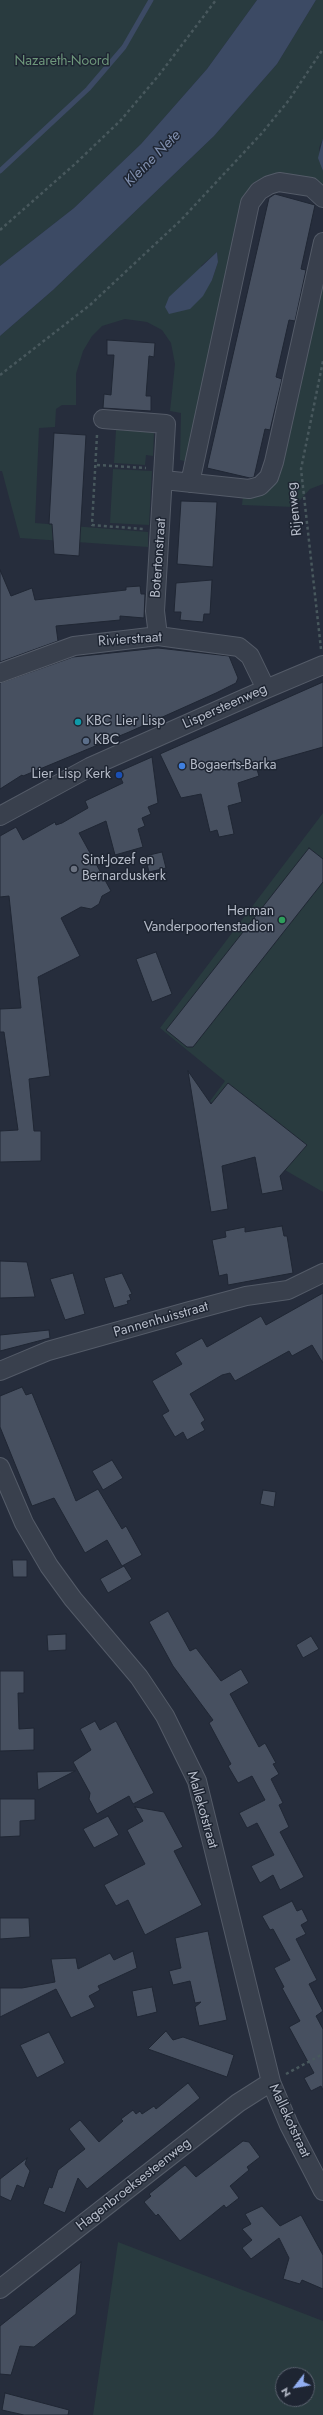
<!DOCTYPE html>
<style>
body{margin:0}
#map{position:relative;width:323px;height:2415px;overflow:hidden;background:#262d3c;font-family:Jost,sans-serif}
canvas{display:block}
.north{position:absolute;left:275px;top:2367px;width:40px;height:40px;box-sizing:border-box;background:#1e2532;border:1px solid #5a616e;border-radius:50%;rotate:239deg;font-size:11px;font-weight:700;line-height:16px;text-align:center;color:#b5bbc8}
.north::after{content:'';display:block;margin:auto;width:14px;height:18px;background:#91aef1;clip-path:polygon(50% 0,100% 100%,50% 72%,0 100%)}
</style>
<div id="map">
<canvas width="323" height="2415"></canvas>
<div class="north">N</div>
</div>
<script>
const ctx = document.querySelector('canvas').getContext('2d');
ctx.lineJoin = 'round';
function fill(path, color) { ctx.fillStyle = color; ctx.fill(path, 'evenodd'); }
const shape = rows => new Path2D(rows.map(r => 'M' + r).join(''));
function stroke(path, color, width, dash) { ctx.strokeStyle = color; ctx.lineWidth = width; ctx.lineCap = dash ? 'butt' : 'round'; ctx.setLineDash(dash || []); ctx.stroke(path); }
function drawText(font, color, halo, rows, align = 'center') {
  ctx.font = font + ' Jost,sans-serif'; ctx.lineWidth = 3; ctx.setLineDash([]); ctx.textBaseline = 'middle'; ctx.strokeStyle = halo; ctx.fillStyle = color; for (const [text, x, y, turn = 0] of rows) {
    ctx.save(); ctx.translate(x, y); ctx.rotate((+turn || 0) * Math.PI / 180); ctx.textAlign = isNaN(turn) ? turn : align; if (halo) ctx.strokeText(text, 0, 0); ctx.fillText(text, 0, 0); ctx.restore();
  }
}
fill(shape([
 [0,0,257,0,207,69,141,144,74,208,0,266],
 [316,0,323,0,323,138,319,148,323,171,323,191,256,186,189,462,180,460,181,413,170,411,175,364,171,343,162,330,147,322,125,319,102,326,92,336,83,351,76,374,76,405,62,405,56,409,55,427,39,428,35,523,148,532,148,547,20,538,2,471,0,471,0,336,53,290,214,136,277,64],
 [217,252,218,262,212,280,201,266],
 [323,273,323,484,310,489,294,507,242,505,243,495,265,488],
 [116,430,154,432,153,456,146,455,145,465,114,463],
 [113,469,152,471,149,525,110,523],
 [323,813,323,1192,259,1155,210,1101,225,1081,160,1028],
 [118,2242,323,2321,323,2415,93,2415],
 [283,2375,307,2375,307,2399,283,2399]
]), '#293b3f');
fill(shape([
 [257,0,316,0,277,64,214,136,53,290,0,336,0,266,74,208,141,144,207,69],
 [323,138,323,171,318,158],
 [217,252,218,262,212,280,203,296,190,309,169,314,165,307,169,297]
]), '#3c4a64');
stroke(shape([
 [0,171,88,89,124,47,151,0]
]), '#3c4a64', 5);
const building = shape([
 [275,194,315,205,301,269,306,270,295,321,289,320,276,377,282,379,270,430,265,429,254,477,250,478,207,468,269,198,275,194],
 [107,340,155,343,154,357,149,356,146,396,151,396,151,411,103,408,104,394,111,395,114,355,107,355,107,340],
 [54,433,86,435,79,556,54,554,52,524,49,524,54,433],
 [181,501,217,502,213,567,177,564,181,501],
 [0,570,11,596,32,588,35,600,126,590,126,587,140,586,141,594,145,594,144,618,120,616,120,620,56,626,58,641,0,662,0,570],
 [212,580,210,614,204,614,203,622,180,620,181,612,174,612,176,583,212,580],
 [158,648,229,656,238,678,236,683,216,693,129,732,23,776,22,775,0,789,0,683,73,657,158,648],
 [323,682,323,747,256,766,259,776,238,783,242,802,228,806,234,834,219,837,217,830,210,832,201,794,181,798,160,754,323,682],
 [152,757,158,803,148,807,151,814,142,818,145,826,138,829,143,847,115,855,106,821,79,833,111,891,102,896,99,904,91,909,81,907,61,918,80,956,38,977,50,1076,29,1079,34,1131,41,1131,41,1161,0,1162,0,1131,18,1130,4,1032,0,1032,0,1009,21,1008,9,896,0,897,0,836,16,827,23,840,55,822,56,825,62,823,88,808,85,801,123,783,118,772,152,757],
 [309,848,323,859,323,882,193,1047,187,1047,166,1030,309,848],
 [162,852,166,868,149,872,145,856,162,852],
 [156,952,172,994,152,1002,136,959,156,952],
 [188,1071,211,1104,228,1083,307,1145,280,1176,283,1190,262,1194,255,1157,222,1166,228,1209,211,1212,188,1071],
 [282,1226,284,1236,287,1236,293,1273,228,1285,227,1274,219,1276,212,1240,226,1237,225,1231,245,1227,245,1232,282,1226],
 [0,1261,27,1262,35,1297,0,1298,0,1261],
 [73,1273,85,1314,65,1320,50,1279,73,1273],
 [122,1273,132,1294,129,1295,131,1300,127,1301,128,1304,114,1308,104,1278,122,1273],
 [323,1293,323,1363,312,1345,292,1356,289,1351,235,1381,230,1373,222,1375,190,1394,205,1420,201,1423,205,1430,187,1440,183,1432,175,1437,162,1415,169,1411,152,1381,182,1364,175,1353,202,1338,207,1347,261,1316,266,1325,323,1293],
 [49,1330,50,1338,0,1351,0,1335,49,1330],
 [22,1387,26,1395,32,1393,76,1501,98,1489,122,1529,126,1526,142,1555,122,1566,107,1540,85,1553,54,1498,32,1506,0,1427,0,1396,22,1387],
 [112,1460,123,1478,103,1490,92,1471,112,1460],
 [263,1490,276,1492,274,1507,260,1504,263,1490],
 [12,1560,27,1560,27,1577,13,1577,12,1560],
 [124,1566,132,1579,108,1593,100,1579,124,1566],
 [168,1611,190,1651,196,1648,221,1681,241,1669,249,1683,230,1694,259,1747,265,1743,276,1763,273,1764,279,1774,271,1779,283,1803,279,1805,289,1827,280,1832,304,1877,280,1890,273,1875,260,1883,251,1866,274,1855,257,1823,247,1828,239,1813,265,1800,252,1776,238,1783,228,1766,231,1764,209,1723,213,1720,173,1666,149,1622,168,1611],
 [66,1634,66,1650,48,1651,47,1635,66,1634],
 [311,1636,319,1649,303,1658,296,1645,311,1636],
 [0,1671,24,1671,24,1693,18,1693,19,1729,34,1728,34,1750,0,1751,0,1671],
 [95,1721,100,1730,116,1721,154,1793,133,1804,129,1796,97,1814,89,1799,90,1793,73,1762,91,1750,80,1729,95,1721],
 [75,1771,38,1790,37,1772,75,1771],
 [0,1799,35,1799,35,1820,20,1821,20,1836,0,1837,0,1799],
 [135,1807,164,1812,183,1847,174,1851,202,1905,145,1935,128,1900,116,1906,104,1885,145,1864,127,1830,143,1821,135,1807],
 [108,1816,119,1835,94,1848,83,1829,108,1816],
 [292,1901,297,1911,302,1909,308,1921,301,1925,306,1934,296,1939,317,1980,309,1984,323,2011,316,2016,323,2029,323,2090,321,2086,311,2091,304,2078,314,2073,289,2027,300,2021,282,1988,284,1987,274,1968,290,1960,273,1929,270,1930,262,1916,292,1901],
 [0,1918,29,1918,30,1937,0,1939,0,1918],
 [208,1931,227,2020,199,2026,195,2007,201,2002,195,2003,190,1981,173,1985,169,1971,181,1968,175,1938,208,1931],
 [133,1951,137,1968,98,1986,100,1990,89,1996,95,2007,71,2018,56,1989,0,2017,0,1988,22,1988,55,1982,51,1959,76,1958,78,1969,110,1953,114,1960,133,1951],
 [152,1987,157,2012,137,2017,132,1991,152,1987],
 [166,2031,173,2040,183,2037,234,2055,227,2077,148,2049,166,2031],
 [49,2032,65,2063,37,2078,20,2045,49,2032],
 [188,2083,200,2098,87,2189,78,2178,65,2213,43,2204,49,2187,52,2188,58,2170,85,2149,69,2129,80,2120,99,2142,123,2121,121,2119,133,2110,136,2114,140,2111,142,2114,154,2106,156,2109,188,2083],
 [243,2141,249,2142,260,2157,247,2167,249,2170,230,2186,239,2198,226,2208,224,2205,180,2241,158,2214,156,2216,144,2202,151,2196,149,2194,185,2165,196,2177,243,2141],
 [27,2158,25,2164,30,2171,24,2188,17,2185,11,2201,0,2196,0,2179,27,2158],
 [262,2206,280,2226,301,2215,323,2255,323,2289,302,2280,300,2284,283,2279,289,2258,279,2238,251,2259,242,2248,252,2240,242,2229,251,2224,245,2214,262,2206],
 [81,2262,76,2314,34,2347,20,2346,11,2375,0,2374,0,2326,81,2262],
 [5,2393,69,2410,68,2415,24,2415,2,2410,5,2393]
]);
fill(building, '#475060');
stroke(building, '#202734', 1);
const minor = shape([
 [103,419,166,424,155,611,158,636],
 [164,480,249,489,260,486,269,477,274,462,323,242],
 [190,483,250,203,259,191,269,185,279,182,311,187,323,198],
 [0,673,74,646,158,636,239,647,250,656,266,689],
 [0,816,90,767,266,689,323,665],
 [0,1371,48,1351,190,1311,246,1296,288,1290,323,1273],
 [0,1467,24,1523,49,1566,73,1599,139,1677,165,1716,197,1781,271,2082,289,2125,323,2191],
 [0,2289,238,2103,271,2082]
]);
stroke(minor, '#545b68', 20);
stroke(shape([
 [0,230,75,164,121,120,159,75,216,0],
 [0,375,90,305,181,220,262,133,289,100,323,49],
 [97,435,92,525,143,529],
 [97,465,146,468],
 [321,649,301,469,323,361],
 [286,2074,323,2054]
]), '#48585d', 2.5, [3, 3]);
stroke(minor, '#39404d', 18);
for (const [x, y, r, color] of [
 [78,722,4,"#0f9aa8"],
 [86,741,4,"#5c6f8a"],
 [182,766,4,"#3f7fe0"],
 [119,775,4,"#1a4fb4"],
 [74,869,4,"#6b7280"],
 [282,920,4,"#2e9e5b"]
]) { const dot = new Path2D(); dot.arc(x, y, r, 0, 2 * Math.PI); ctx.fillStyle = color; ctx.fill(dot); stroke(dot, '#1e2532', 1.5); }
drawText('14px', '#6e977b', '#1e2532', [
 ["Nazareth-Noord",62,62]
]);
drawText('14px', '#b5bbc8', '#1e2532', [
 ["Rijenweg",295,509,-96],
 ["Botertonstraat",159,558,-86],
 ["Rivierstraat",130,640,-4],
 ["Lispersteenweg",225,707,-24],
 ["Pannenhuisstraat",161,1320,-16],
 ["Mallekotstraat",202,1810,74],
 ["Mallekotstraat",289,2121,65],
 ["Hagenbroeksesteenweg",134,2185,-38]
]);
drawText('14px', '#b5bbc8', '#1e2532', [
 ["KBC Lier Lisp",86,722],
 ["KBC",94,741],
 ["Bogaerts-Barka",190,766],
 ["Lier Lisp Kerk",111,775,"right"],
 ["Sint-Jozef en",82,861],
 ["Bernarduskerk",82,877],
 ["Herman",274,912,"right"],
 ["Vanderpoortenstadion",274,928,"right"]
], 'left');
drawText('italic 15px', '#7f8ead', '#1e2532', [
 ["Kleine Nete",153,159,-45]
]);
</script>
